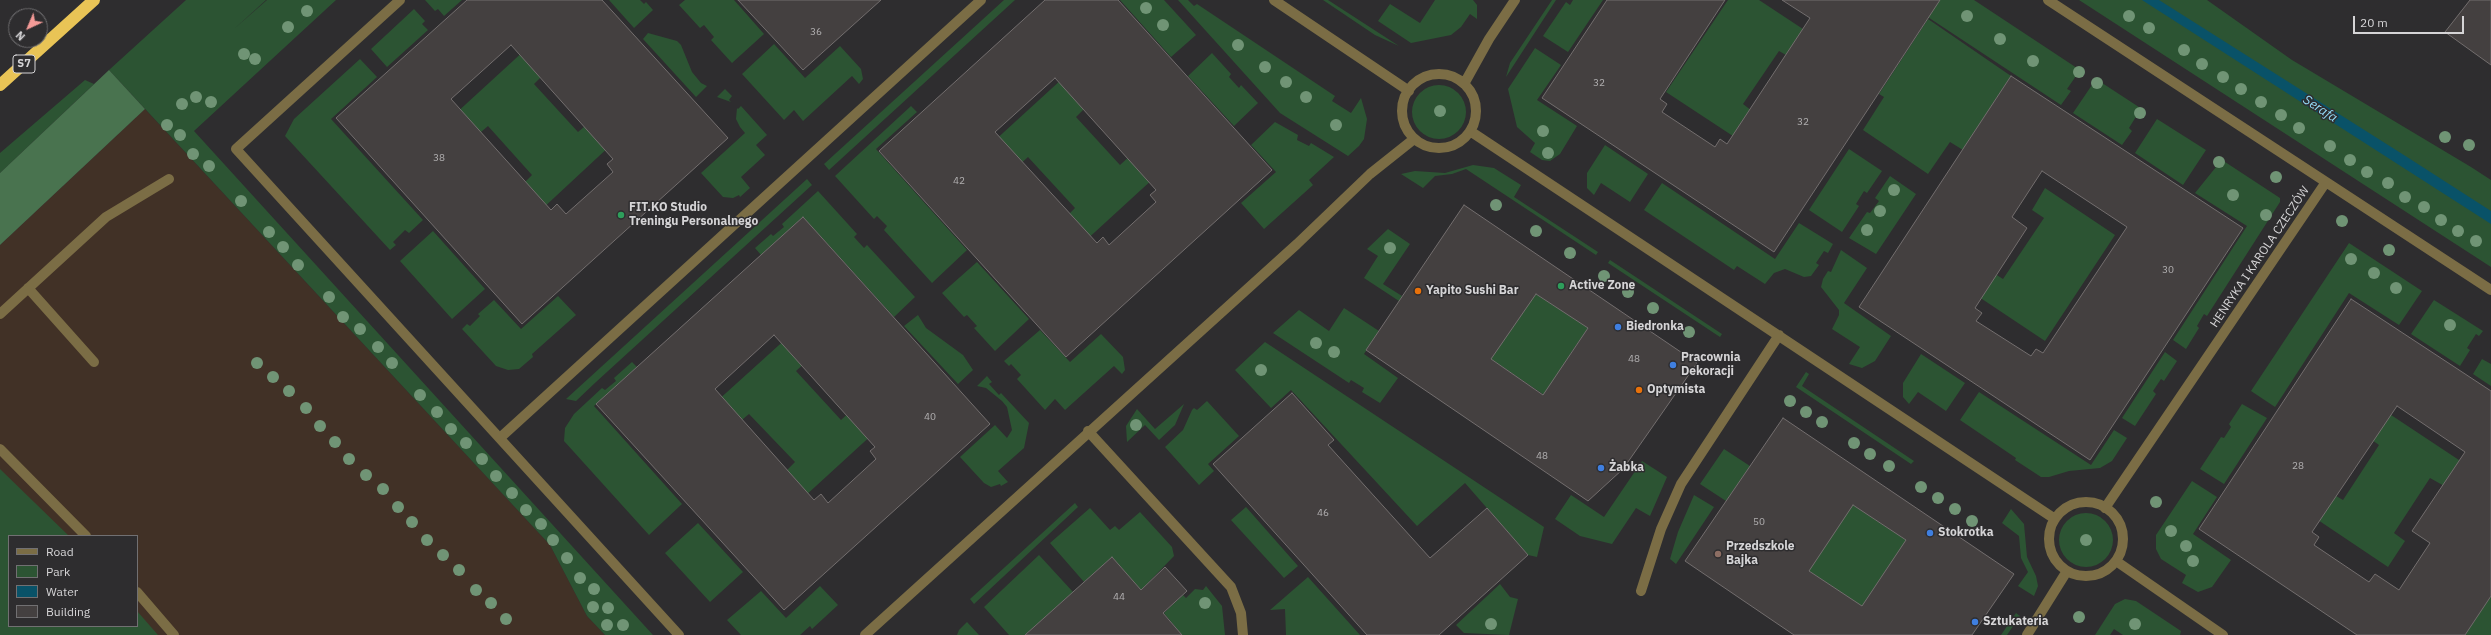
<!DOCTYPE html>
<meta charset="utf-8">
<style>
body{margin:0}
#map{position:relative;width:2491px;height:635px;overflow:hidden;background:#2e2d2f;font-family:"IBM Plex Sans",sans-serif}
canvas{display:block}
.legend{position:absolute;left:8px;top:535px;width:130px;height:92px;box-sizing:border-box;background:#2e2d2f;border:1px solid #717072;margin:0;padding:5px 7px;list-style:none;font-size:12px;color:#d5d4d6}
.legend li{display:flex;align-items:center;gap:8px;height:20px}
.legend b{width:20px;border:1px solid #717072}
.north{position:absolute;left:8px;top:8px;width:40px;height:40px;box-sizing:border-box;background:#2e2d2f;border:1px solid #717072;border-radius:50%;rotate:224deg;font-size:11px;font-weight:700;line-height:16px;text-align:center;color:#d5d4d6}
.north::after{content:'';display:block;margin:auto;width:14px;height:18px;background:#f59b98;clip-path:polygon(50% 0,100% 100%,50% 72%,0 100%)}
.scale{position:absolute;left:2353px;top:16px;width:111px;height:18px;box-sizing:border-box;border:2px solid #d5d4d6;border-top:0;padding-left:5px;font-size:12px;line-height:14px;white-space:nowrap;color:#d5d4d6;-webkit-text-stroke:3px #2e2d2f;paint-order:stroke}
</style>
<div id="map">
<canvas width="2491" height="635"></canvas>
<ul class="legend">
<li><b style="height:5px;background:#7b6d45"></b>Road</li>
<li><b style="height:11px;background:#2c5433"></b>Park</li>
<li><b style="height:11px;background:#095268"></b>Water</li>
<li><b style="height:11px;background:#444040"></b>Building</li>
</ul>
<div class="north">N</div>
<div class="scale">20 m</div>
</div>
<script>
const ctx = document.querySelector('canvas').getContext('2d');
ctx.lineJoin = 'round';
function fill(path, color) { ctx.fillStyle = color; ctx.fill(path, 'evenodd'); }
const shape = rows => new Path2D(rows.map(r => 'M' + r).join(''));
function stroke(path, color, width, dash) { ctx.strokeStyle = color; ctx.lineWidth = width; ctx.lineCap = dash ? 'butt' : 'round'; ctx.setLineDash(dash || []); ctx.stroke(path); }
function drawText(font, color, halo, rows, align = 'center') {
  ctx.font = font + ' "IBM Plex Sans",sans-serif'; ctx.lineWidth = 3; ctx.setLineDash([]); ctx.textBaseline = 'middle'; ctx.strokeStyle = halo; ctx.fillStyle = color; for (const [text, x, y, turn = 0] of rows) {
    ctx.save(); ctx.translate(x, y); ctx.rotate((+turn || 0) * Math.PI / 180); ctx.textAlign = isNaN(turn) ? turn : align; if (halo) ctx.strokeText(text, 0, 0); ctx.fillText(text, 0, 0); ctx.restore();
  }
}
fill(shape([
 [145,109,550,545,587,616,605,635,0,635,0,245],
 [9,536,137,536,137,626,9,626]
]), '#413126');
fill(shape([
 [186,0,266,0,234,29,267,0,336,0,194,131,653,635,605,635,587,616,550,545,109,70],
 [425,0,462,0,444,16,438,9,435,11],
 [609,0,640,0,644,4,646,2,653,10,634,28],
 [685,0,734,0,764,34,732,63,711,40,714,37,704,25,700,28,679,5],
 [1004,0,1015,0,829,170,824,164],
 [1120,0,1164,0,1196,35,1171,57],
 [1178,0,1188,0,1194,6,1197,4,1335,96,1332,101,1351,113,1361,98,1367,119,1364,139,1359,146,1348,156,1280,113],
 [1323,0,1328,0,1399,46,1375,35],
 [1435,0,1473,0,1477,5,1477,19,1470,14,1461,27,1451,35,1411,43,1378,21,1390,4,1420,23],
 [1552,0,1556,0,1506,77,1510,63],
 [1573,0,1603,0,1568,52,1543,36,1566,2,1570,5],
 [1728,0,1759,0,1809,33,1793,59,1779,51,1743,104,1756,114,1739,140,1666,92],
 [1902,0,1974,0,2083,72,2079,77,2076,76,2067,89,2071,91,2061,105],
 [2079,0,2207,0,2292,60,2471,167,2491,180,2491,267],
 [414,9,425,21,422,24,428,30,387,67,371,49],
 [1928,19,2011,76,1963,150,1950,142,1928,174,1863,130,1884,97,1879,94],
 [648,33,677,41,681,45,692,72,701,83,707,86,696,97,643,39],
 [774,44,805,78,840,46,861,69,863,79,859,84,852,76,803,121,794,110,784,120,742,74],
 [1535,48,1561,65,1537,100,1577,126,1560,154,1550,161,1542,160,1530,152,1535,143,1517,127,1508,89],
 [526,49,546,72,534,84,578,132,591,121,612,144,541,210,520,187,532,175,488,126,474,138,454,115],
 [1212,53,1231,74,1229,77,1239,88,1241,85,1258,103,1234,126,1188,76],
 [360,59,377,77,331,119,423,220,409,233,405,230,393,242,396,245,390,250,285,136,294,119],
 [1062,79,1087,106,1076,117,1120,165,1132,154,1154,178,1083,243,1062,221,1075,208,1028,157,1016,168,992,143],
 [2096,79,2145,111,2141,118,2137,115,2129,128,2132,131,2122,145,2073,113],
 [85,80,94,84,0,173,0,153],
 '1412 112a27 27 0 1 1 54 0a27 27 0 1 1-54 0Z',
 [725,89,732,96,729,100,738,109,741,106,767,135,756,145,765,155,741,177,750,188,740,197,739,195,733,198,723,197,701,173,745,133,740,127,736,119,737,108,731,102,717,97],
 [911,106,917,112,876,149,967,250,932,283,884,230,887,226,877,216,874,219,835,176],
 [2157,119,2206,150,2183,185,2135,153],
 [1275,122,1298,135,1297,140,1309,146,1311,143,1334,157,1309,180,1313,185,1264,229,1241,203,1276,172,1251,145],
 [1605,145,1648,174,1630,202,1601,183,1594,195,1587,188,1587,173],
 [1849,149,1882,171,1867,193,1864,191,1856,204,1859,206,1842,232,1809,210],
 [2219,158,2280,198,2280,202,2207,316,2204,314,2197,326,2199,328,2186,349,2173,340,2247,226,2195,193,2216,167,2214,165],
 [1473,165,1494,168,1521,185,1514,197,1598,252,1596,255,1466,169,1452,174,1435,176,1423,188,1401,174,1415,171,1445,173],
 [1890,176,1916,194,1876,254,1849,238,1867,212,1870,213,1879,201,1875,198],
 [807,179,812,185,596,382,576,401,566,399],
 [1662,183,1775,259,1799,223,1833,244,1828,253,1824,251,1816,263,1819,265,1811,276,1804,277,1785,269,1774,273,1765,284,1737,266,1734,270,1644,210],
 [2045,188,2115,235,2045,341,1976,295,1992,272,2003,279,2044,218,2032,210],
 [818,191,857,234,854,237,864,248,867,245,915,297,894,317,803,217,761,255,755,248,771,234,773,236,784,227,782,224],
 [1388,229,1410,244,1383,284,1402,296,1399,301,1364,278,1378,256,1367,249],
 [433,231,485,289,452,319,400,261],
 [2349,243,2422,291,2399,325,2349,293,2275,407,2251,391],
 [1841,250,1867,268,1844,303,1891,336,1875,361,1862,368,1849,364,1860,347,1832,329,1839,315,1839,310,1821,287,1823,279,1828,271,1831,272],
 [1610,260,1722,334,1720,337,1608,263],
 [977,262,1029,319,995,351,974,328,977,326,967,315,964,317,942,293],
 [1536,294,1588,328,1570,354,1568,411,1467,343],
 [558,296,576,315,532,354,533,357,519,369,508,370,496,366,462,329,467,324,470,326,480,316,478,314,494,300,521,329],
 [2434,300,2483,331,2479,336,2476,334,2467,348,2470,350,2460,366,2411,334],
 [1344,308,1379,331,1364,354,1398,378,1380,403,1362,392,1364,388,1351,380,1349,383,1273,333,1299,310,1329,331],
 [918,315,926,328,963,355,973,370,958,384,904,326],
 [1040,330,1070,362,1101,334,1123,357,1125,370,1122,374,1114,366,1065,410,1055,399,1045,410,1017,379,1021,375,1011,364,1009,366,1004,361],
 [789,336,809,359,796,371,841,420,853,409,875,432,804,497,782,475,795,462,749,414,737,424,716,402],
 [1265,342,1544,527,1537,557,1528,555,1465,483,1417,526,1291,390,1271,408,1235,370],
 [2165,352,2177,361,2164,381,2161,379,2153,391,2156,394,2135,426,2122,418],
 [1921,354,1965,383,1946,411,1918,392,1909,404,1903,397,1903,383],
 [2482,359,2491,364,2491,386,2473,374],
 [632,362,637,367,594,406,682,504,649,535,564,441,565,428,574,414,602,388,605,390,616,381,614,378],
 [1806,372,1809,374,1802,386,1914,461,1911,464,1796,387],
 [987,376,992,382,989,384,999,395,1001,393,1029,423,1024,448,998,471,1008,482,1001,486,1000,484,991,487,984,483,960,457,995,425,1007,438,1012,430,1007,407,1002,401,986,388,977,386],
 [1979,392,2091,465,2114,430,2127,438,2112,461,2100,468,2069,471,2049,477,2041,477,2015,460,2016,458,1960,420],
 [1207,401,1239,436,1208,464,1214,471,1199,485,1165,447,1183,430,1192,410,1194,408,1197,410],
 [1184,404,1175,425,1159,440,1145,425,1127,442,1126,426,1137,409,1155,429],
 [2242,404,2267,418,2224,484,2200,469,2221,437,2224,438,2231,427,2229,424],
 [2382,409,2462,462,2446,487,2430,478,2394,533,2405,541,2388,567,2315,518,2331,493,2343,500,2379,445,2365,435],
 [1724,449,1750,466,1726,501,1700,484],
 [1642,461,1667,477,1650,516,1636,508,1612,544,1580,536,1555,519,1571,495,1604,517],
 [0,469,69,536,9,536,9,626,137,626,137,611,158,635,0,635],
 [2192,481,2217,497,2193,534,2231,560,2212,587,2198,592,2182,583,2186,575,2161,559,2156,549,2156,535],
 [1694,495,1714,507,1676,564,1670,559,1678,532],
 [1075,503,1078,507,974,604,970,599],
 [1853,505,1906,540,1886,623,1784,554],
 [1246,507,1298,566,1284,578,1231,520],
 [1090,508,1110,530,1115,526,1119,530,1140,512,1172,547,1174,556,1141,590,1112,557,1084,582,1050,543],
 [2011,509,2024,524,2027,557,2036,576,2038,586,2034,596,2018,586,2028,572,2021,558,2019,536,2002,523],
 '2059 540a27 27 0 1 1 54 0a27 27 0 1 1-54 0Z',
 [698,523,743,572,710,602,665,553],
 [1039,555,1073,592,1025,635,1009,635,984,607],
 [1308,577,1360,635,1286,635,1285,609,1270,610],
 [1500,584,1510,597,1518,599,1509,635,1464,633,1456,625],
 [820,586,838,605,812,629,810,626,800,635,741,635,727,620,761,591,786,618],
 [1206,586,1222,606,1225,635,1182,635,1164,613,1183,595,1186,598,1195,589,1203,590],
 [2491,596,2491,635,2465,635],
 [2125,599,2136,601,2181,631,2180,635,2123,635,2114,629,2110,635,2095,635,2115,604],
 [2016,613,2020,616,2007,635,2001,635],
 [967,622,979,635,957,635,959,630]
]), '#2c5433');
fill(shape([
 [109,70,145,109,0,245,0,173]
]), '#49734f');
fill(shape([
 [2142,0,2159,0,2407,157,2491,211,2491,224]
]), '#095268');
const building = shape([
 [467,0,602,0,728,138,522,324,336,118,467,0],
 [511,45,613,159,607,164,613,172,566,214,557,204,551,210,451,99,511,45],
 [738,0,881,0,803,70,738,0],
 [1045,0,1118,0,1272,170,1066,357,879,151,1045,0],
 [1055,78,1156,190,1150,195,1156,202,1109,245,1103,237,1097,243,995,132,1055,78],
 [1607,0,1725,0,1660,99,1667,104,1662,112,1715,147,1720,139,1727,144,1810,18,1782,0,1940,0,1774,252,1542,98,1607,0],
 [2470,0,2491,0,2491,65,2445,32,2470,0],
 [2011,76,2243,228,2090,460,1859,307,2011,76],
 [2042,171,2127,227,2043,353,2036,349,2031,356,1976,321,1982,313,1975,308,2027,228,2012,217,2042,171],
 [1464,205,1697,363,1623,469,1588,501,1366,350,1464,205],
 [1536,294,1588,328,1543,395,1491,359,1536,294],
 [803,217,990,424,784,610,596,404,803,217],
 [774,335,875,447,870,451,876,459,828,503,821,494,814,500,715,389,774,335],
 [2351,299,2491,391,2491,596,2465,635,2357,635,2199,529,2351,299],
 [2397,406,2465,452,2412,531,2430,543,2399,590,2375,574,2369,582,2314,545,2319,537,2312,532,2397,406],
 [1292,393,1334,440,1328,445,1430,558,1487,508,1528,555,1439,635,1367,635,1213,464,1292,393],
 [1783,418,2014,574,1972,635,1794,635,1685,561,1783,418],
 [1853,505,1906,540,1862,606,1809,571,1853,505],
 [1112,557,1141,590,1165,567,1187,591,1163,613,1182,635,1025,635,1112,557]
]);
fill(building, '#444040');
stroke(building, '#736e6e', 1);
stroke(shape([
 [400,0,236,149,679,635],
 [1274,0,1409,91],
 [2048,0,2326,182],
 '1402 111a37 37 0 1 1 74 0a37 37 0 1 1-74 0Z',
 [1464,84,1489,39,1515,0],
 [1470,131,2055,519],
 [28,288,94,362],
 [0,314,106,217,169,179],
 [1088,431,1231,587,1241,613,1243,635],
 [501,437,981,0],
 [0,449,86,536],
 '2049 539a37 37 0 1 1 74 0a37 37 0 1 1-74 0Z',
 [2105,508,2326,182,2491,290],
 [2116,561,2223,635],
 [1641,591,1661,529,1681,484,1779,335],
 [137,592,174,635],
 [865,635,1297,244,1370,174,1414,139],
 [2027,635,2067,571]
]), '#7b6d45', 10);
stroke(shape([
 [0,85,94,0]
]), '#e9c456', 12);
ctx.fillStyle = '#709475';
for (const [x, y] of [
 [1146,8],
 [307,11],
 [1967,16],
 [2129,16],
 [1163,25],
 [288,27],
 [2149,28],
 [2000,39],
 [1238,45],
 [2184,50],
 [244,54],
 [255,59],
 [2033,61],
 [2202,64],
 [1265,67],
 [2079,72],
 [2223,77],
 [1286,82],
 [2097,83],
 [2241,89],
 [196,97],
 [1306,97],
 [211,102],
 [2261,102],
 [182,104],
 [1440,111],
 [2140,113],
 [2281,115],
 [167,125],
 [1336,125],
 [2299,128],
 [1543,131],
 [180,135],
 [2445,137],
 [2469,145],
 [2330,146],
 [1548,153],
 [193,154],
 [2350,160],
 [2219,162],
 [209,166],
 [2367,172],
 [2276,177],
 [2388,183],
 [1894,190],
 [2233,195],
 [2405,197],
 [241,201],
 [1496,205],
 [2424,207],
 [1880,211],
 [2266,215],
 [2441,220],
 [2342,221],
 [1867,230],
 [1536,231],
 [2458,231],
 [269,232],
 [2476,241],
 [283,247],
 [1390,248],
 [2389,250],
 [1570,253],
 [2351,259],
 [298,265],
 [2374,273],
 [1604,276],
 [2396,288],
 [1628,292],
 [329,297],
 [1653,308],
 [343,317],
 [2450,325],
 [360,329],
 [1689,332],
 [1316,343],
 [378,347],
 [1334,352],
 [257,363],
 [392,363],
 [1261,370],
 [273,377],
 [289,391],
 [420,395],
 [1790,401],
 [306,408],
 [437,412],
 [1806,412],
 [1822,422],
 [1136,425],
 [320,426],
 [451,429],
 [335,442],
 [466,443],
 [1854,443],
 [1870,454],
 [349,459],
 [482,459],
 [1889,466],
 [366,475],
 [496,476],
 [1921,487],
 [383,489],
 [512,493],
 [1938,498],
 [2156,502],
 [398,507],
 [1955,509],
 [526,510],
 [1972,521],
 [412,522],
 [541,524],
 [2171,531],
 [427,540],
 [553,540],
 [2086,540],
 [2186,546],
 [443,555],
 [567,558],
 [2193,561],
 [459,570],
 [580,578],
 [594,589],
 [476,590],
 [491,603],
 [1205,603],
 [593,607],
 [608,608],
 [2079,617],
 [506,619],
 [1491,624],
 [2135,624],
 [607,625],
 [623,625]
]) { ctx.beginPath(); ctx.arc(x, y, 6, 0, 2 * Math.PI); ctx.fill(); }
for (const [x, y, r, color] of [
 [621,215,4,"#2e9e5b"],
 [1561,286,4,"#2e9e5b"],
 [1418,291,4,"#e8710a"],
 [1618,327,4,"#3f7fe0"],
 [1673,365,4,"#3f7fe0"],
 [1639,390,4,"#e8710a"],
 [1601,468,4,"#3f7fe0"],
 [1930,533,4,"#3f7fe0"],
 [1718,554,4,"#8d6e63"],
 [1975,622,4,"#3f7fe0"]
]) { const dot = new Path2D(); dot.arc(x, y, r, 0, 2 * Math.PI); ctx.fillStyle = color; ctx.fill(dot); stroke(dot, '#2e2d2f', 1.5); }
drawText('10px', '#b1afb0', null, [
 ["36",816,32],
 ["32",1599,83],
 ["32",1803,122],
 ["38",439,158],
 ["42",959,181],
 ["30",2168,270],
 ["48",1634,359],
 ["40",930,417],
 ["48",1542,456],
 ["28",2298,466],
 ["46",1323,513],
 ["50",1759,522],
 ["44",1119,597]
]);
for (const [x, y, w] of [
 [24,64,22]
]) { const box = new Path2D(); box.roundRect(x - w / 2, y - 9, w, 18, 3); ctx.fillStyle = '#2e2d2f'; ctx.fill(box); stroke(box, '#d5d4d6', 1); }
drawText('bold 11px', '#d5d4d6', null, [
 ["S7",24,64]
]);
drawText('bold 12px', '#d5d4d6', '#2e2d2f', [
 ["FIT.KO Studio",629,208],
 ["Treningu Personalnego",629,222],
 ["Active Zone",1569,286],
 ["Yapito Sushi Bar",1426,291],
 ["Biedronka",1626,327],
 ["Pracownia",1681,358],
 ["Dekoracji",1681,372],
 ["Optymista",1647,390],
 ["Żabka",1609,468],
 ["Stokrotka",1938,533],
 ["Przedszkole",1726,547],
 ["Bajka",1726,561],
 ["Sztukateria",1983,622]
], 'left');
drawText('12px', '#d5d4d6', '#2e2d2f', [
 ["HENRYKA I KAROLA CZECZÓW",2260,257,-56]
]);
drawText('italic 13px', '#93dcf9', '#2e2d2f', [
 ["Serafa",2320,109,33]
]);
</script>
